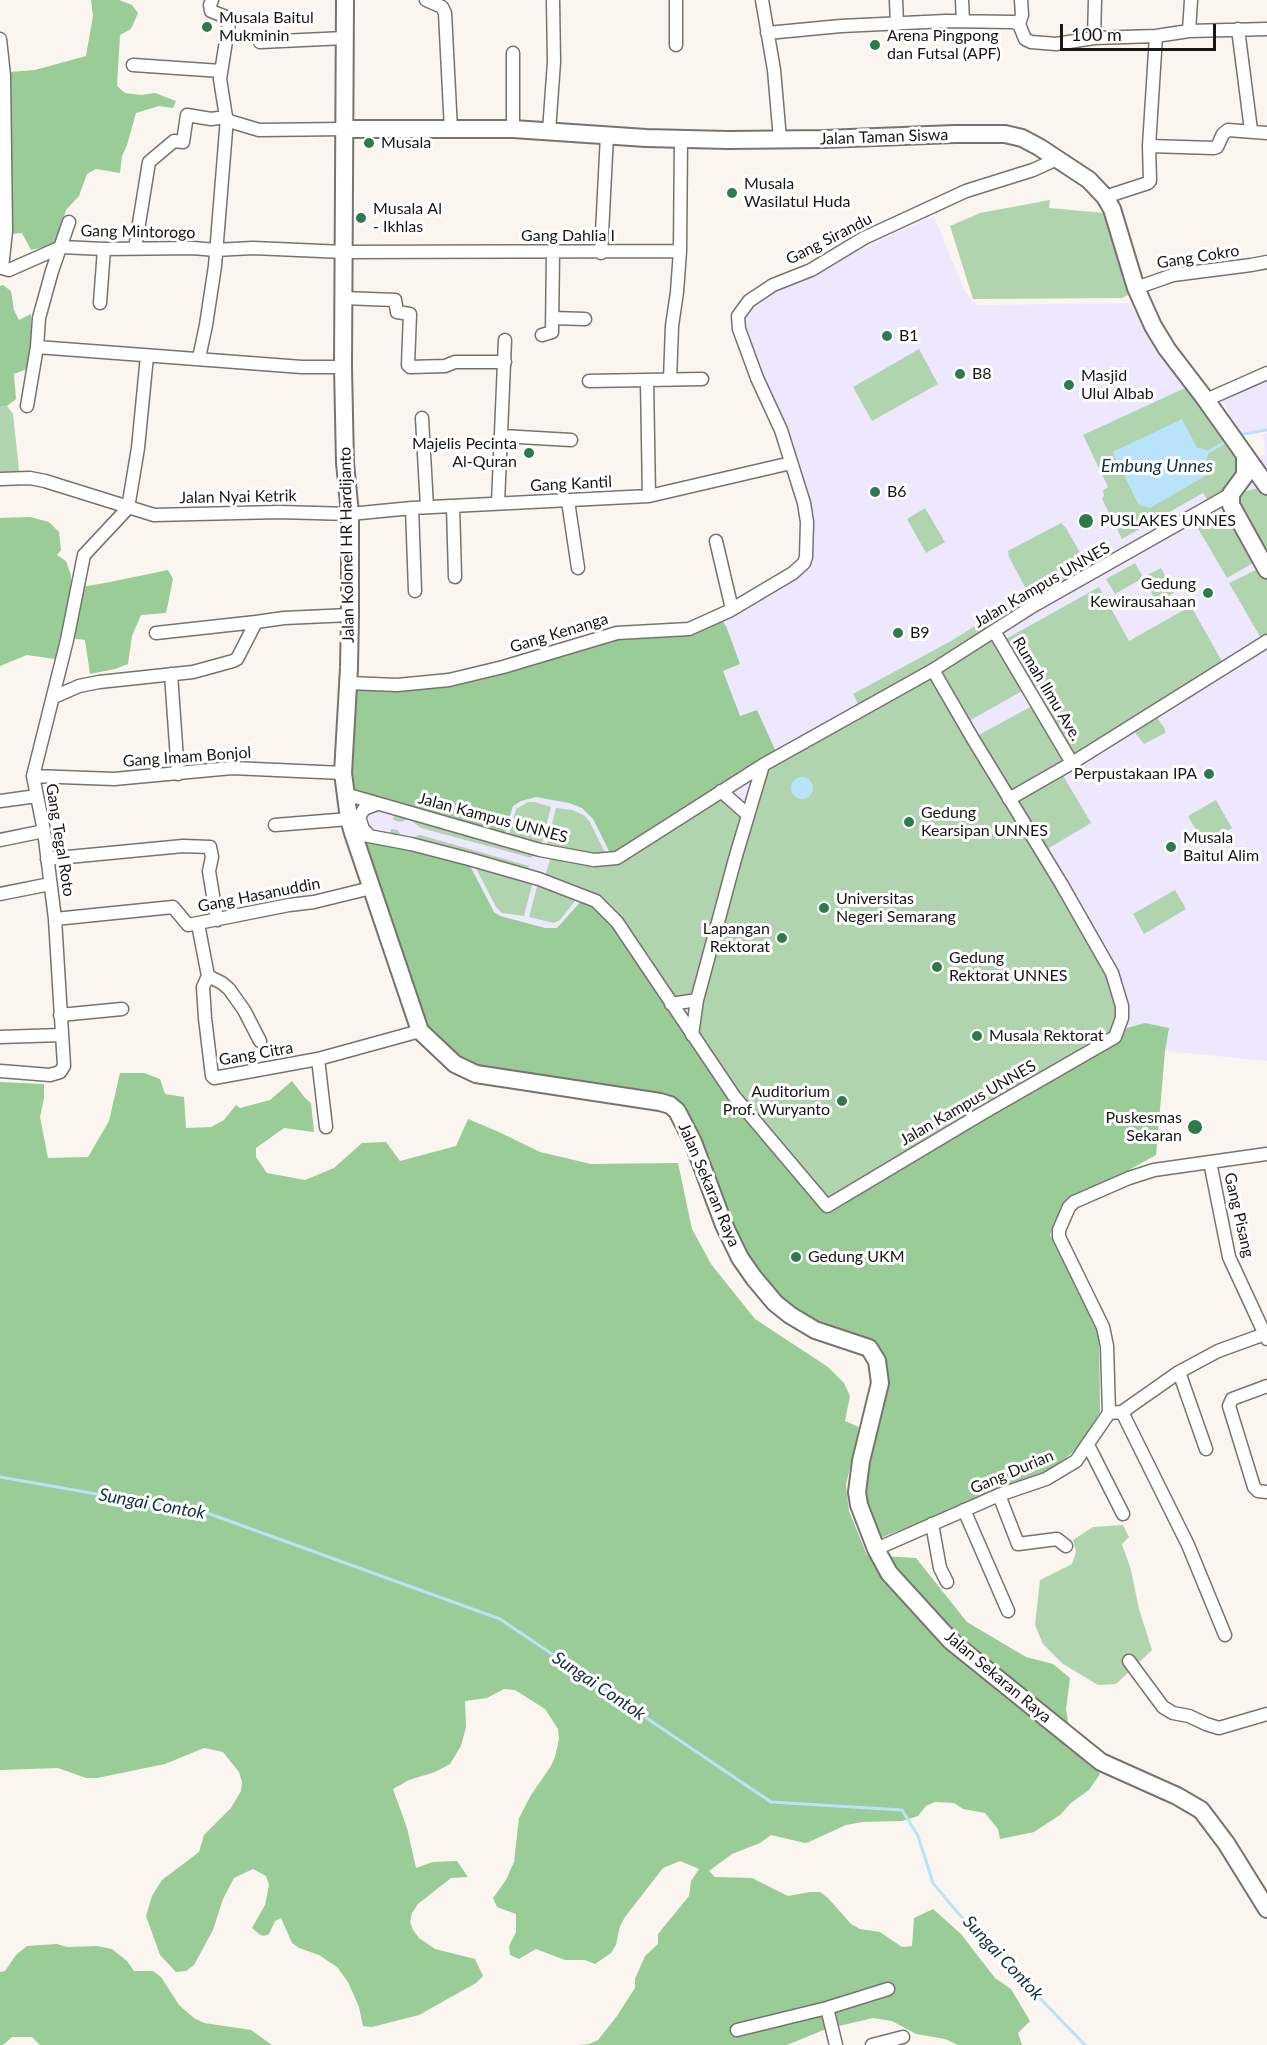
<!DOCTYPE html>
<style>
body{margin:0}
#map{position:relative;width:1267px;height:2045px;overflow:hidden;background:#fbf5ef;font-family:Lato,sans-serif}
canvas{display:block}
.scale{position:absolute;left:1060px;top:24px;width:156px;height:27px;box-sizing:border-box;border:3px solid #191715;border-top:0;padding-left:8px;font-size:18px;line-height:21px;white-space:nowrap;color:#191715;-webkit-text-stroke:4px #fff;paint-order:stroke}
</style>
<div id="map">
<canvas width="1267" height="2045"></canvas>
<div class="scale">100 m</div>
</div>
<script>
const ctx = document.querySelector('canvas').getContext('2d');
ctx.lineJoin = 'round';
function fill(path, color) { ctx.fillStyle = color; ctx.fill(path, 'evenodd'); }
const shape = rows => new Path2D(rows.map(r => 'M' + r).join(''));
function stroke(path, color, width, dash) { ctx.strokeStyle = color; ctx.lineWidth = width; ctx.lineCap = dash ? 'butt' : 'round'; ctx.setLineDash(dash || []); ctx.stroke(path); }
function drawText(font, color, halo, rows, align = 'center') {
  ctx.font = font + ' Lato,sans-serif'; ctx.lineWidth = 6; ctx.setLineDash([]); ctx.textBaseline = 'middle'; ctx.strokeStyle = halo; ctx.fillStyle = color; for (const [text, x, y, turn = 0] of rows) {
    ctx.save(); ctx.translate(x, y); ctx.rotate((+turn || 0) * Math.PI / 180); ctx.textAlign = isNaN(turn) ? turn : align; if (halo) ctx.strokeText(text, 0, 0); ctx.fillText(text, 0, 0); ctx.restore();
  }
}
fill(shape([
 [934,216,965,292,977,305,1129,303,1185,388,1214,423,1242,463,1266,454,1263,434,1267,433,1267,1061,1165,1051,1156,1155,1062,1207,1050,1236,1099,1332,1100,1412,884,1377,687,1121,358,839,347,773,623,636,682,635,720,618,796,577,810,563,811,540,739,318,752,299],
 [1267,381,1267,429,1240,433,1221,398,1244,387]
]), '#eee8fe');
fill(shape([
 [1050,200,1049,208,1105,213,1132,293,1122,298,973,299,950,226,980,213],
 [919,349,938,384,872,421,853,387],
 [1185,388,1214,423,1239,459,1242,467,1234,486,1209,502,1203,493,1122,539,1102,499,1104,496,1103,490,1108,487,1083,435],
 [1182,420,1197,448,1203,449,1208,452,1207,457,1205,461,1139,505,1113,452],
 [7,406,13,414,19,470,10,485,0,486,0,407],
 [1259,488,1267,490,1267,565,1234,496,1238,493],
 [925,508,945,542,926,553,907,519],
 [1225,510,1255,562,1227,578,1196,525],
 [1061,523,1066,528,1090,570,1032,600,1009,557,1008,551],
 [1135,563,1143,577,1161,568,1174,593,1157,602,1143,578,1115,594,1106,579],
 [1258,569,1267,577,1267,637,1262,640,1229,583],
 [1099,587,1129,641,1191,606,1224,665,1076,757,1040,702,1042,696,1053,690,1048,681,1037,686,1030,685,1004,640],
 [1018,599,1022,606,929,664,858,704,853,694,951,641],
 [993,637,1024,690,967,722,938,671],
 [932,674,1110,975,1119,1005,1113,1032,946,1126,827,1200,736,1094,694,1035,698,1002,765,766],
 [1034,705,1068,763,1010,795,975,737],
 [1156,716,1165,729,1165,733,1144,744,1133,730],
 [1061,772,1091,823,1044,851,1013,800],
 [721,794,746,815,695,998,671,1002,622,926,545,877,551,856,595,863],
 [1216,800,1232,828,1204,844,1188,816],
 [528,802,534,802,551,807,541,847,508,837,516,809],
 [556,808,573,810,585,816,590,822,607,857,546,848],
 [395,812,533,852,532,858,421,828,409,819,400,822,393,820],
 [391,829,398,830,401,836,411,838,420,835,529,866,527,872,389,837],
 [474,864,533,881,524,916,502,913,496,907],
 [538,883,579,896,560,920,554,923,529,917],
 [1175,890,1186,909,1144,934,1133,914],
 [1123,1525,1129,1537,1122,1544,1131,1570,1139,1609,1152,1650,1116,1684,1098,1685,1063,1664,1043,1644,1035,1625,1040,1580,1072,1564,1076,1552,1073,1540,1093,1527]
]), '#b0d4ad');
fill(shape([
 [91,0,119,0,132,5,138,13,131,29,120,35,117,86,125,93,141,95,155,93,176,101,173,108,159,106,136,113,127,145,122,156,120,173,96,169,87,174,79,196,66,210,58,237,53,245,31,250,22,233,11,234,10,72,35,70,86,56,93,16],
 [3,285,11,291,14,310,19,320,31,314,32,367,14,374,16,399,7,406,0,407,0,286],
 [30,517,49,522,59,532,61,550,57,555,66,561,71,575,71,584,87,586,110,582,168,570,173,579,166,613,141,615,132,636,128,664,115,669,90,674,85,640,60,637,55,659,27,655,0,666,0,518],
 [720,618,726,626,740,664,723,671,740,716,757,710,777,754,611,855,593,819,582,808,569,803,536,797,521,801,513,806,504,835,353,793,347,773,352,689,458,683,623,636,682,635],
 [361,838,468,862,494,912,500,916,545,928,557,928,584,898,614,924,734,1100,827,1209,1117,1038,1127,1028,1145,1023,1169,1028,1165,1051,1156,1155,1062,1207,1050,1235,1099,1332,1100,1412,1079,1447,1048,1473,875,1540,859,1493,882,1366,779,1300,744,1257,678,1107,478,1069,461,1060,424,1029],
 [120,1073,144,1073,160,1079,165,1094,184,1097,186,1128,211,1127,224,1120,236,1105,240,1108,270,1100,292,1081,305,1098,311,1103,314,1132,284,1128,256,1148,256,1157,267,1173,305,1180,334,1168,362,1143,386,1142,400,1161,456,1146,468,1119,499,1132,540,1152,591,1164,678,1163,692,1229,711,1264,755,1319,828,1367,844,1383,850,1396,845,1421,859,1427,846,1485,849,1511,867,1555,916,1558,967,1622,1026,1657,1053,1664,1070,1678,1066,1709,1072,1746,1100,1774,1089,1790,1071,1803,1060,1815,1034,1832,1000,1839,998,1829,985,1813,963,1809,954,1803,935,1802,926,1806,918,1816,902,1821,862,1822,846,1825,809,1842,805,1843,771,1835,760,1843,732,1854,709,1871,715,1877,752,1878,788,1896,810,1892,820,1892,828,1898,851,1924,860,1929,880,1932,902,1947,912,1946,914,1918,933,1909,961,1934,995,1978,1011,1989,1030,2021,1018,2033,1022,2045,958,2045,945,2039,916,2034,892,2021,873,2018,826,2029,787,2045,578,2045,589,2044,598,2040,617,2016,635,1988,635,1979,645,1956,658,1944,658,1934,689,1896,691,1881,699,1869,680,1861,663,1868,625,1917,620,1926,616,1945,611,1953,595,1964,585,1960,565,1960,536,1949,519,1959,510,1955,509,1946,516,1932,516,1914,497,1907,493,1898,506,1880,514,1862,519,1818,531,1795,551,1766,555,1757,559,1739,558,1729,545,1709,515,1690,504,1689,487,1698,465,1701,466,1727,461,1746,450,1764,435,1772,409,1780,393,1789,407,1828,416,1868,433,1862,457,1861,468,1877,451,1878,418,1904,412,1913,410,1922,413,1930,419,1938,435,1949,475,1959,483,1976,476,1983,419,2015,372,2027,363,2026,359,2007,348,1982,337,1967,319,1955,299,1948,292,1943,281,1918,275,1921,269,1934,264,1936,259,1934,252,1928,265,1905,269,1885,266,1876,253,1869,234,1878,223,1899,213,1930,194,1965,186,1971,176,1972,160,1955,146,1916,152,1896,162,1880,199,1852,204,1835,231,1808,241,1791,242,1782,239,1772,223,1752,204,1748,165,1764,97,1778,86,1778,58,1768,0,1770,0,1082,44,1084,44,1098,40,1117,48,1158,88,1157,109,1121],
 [57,1944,67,1947,97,1946,112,1949,127,1961,134,1971,153,1971,161,1977,179,2005,194,2018,204,2023,251,2030,272,2045,40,2045,32,2037,12,2037,3,2045,0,2045,0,1972,5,1971,16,1955,27,1946]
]), '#99cc96');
fill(shape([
 [1182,419,1197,448,1203,449,1208,452,1205,461,1208,467,1205,476,1150,508,1139,505,1113,452],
 '791 788a11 11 0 1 1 22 0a11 11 0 1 1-22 0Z'
]), '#b8e3fb');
stroke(shape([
 [1238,435,1267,430],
 [1208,452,1227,441],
 [0,1477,210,1514,500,1619,771,1802,902,1810,918,1836,933,1883,957,1912,1085,2045]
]), '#b8e3fb', 3);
const street = shape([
 [212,0,210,5,211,11,226,17,229,22,220,79,226,117,229,121,259,130,345,129],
 [426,0,442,7,445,13,451,130],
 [676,0,676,45],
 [762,0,774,70,780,139],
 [896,0,897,24],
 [962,0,963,21],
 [1019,24,1022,15,1021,0],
 [1238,29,1251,130],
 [1189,31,1191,0],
 [767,33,841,26,946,21,1013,22,1019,24,1025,39,1031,42,1056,44,1094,38,1156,36,1189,31,1267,29],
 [1094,38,1095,0],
 [0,39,4,76,6,231,2,268,9,270,61,247,104,249,193,248,215,250,253,248,344,252,680,251,681,139],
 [260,42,345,38],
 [513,53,513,129],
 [133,65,221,71],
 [549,131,554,62,553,0],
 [1149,146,1214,148,1217,147,1223,134,1228,130,1267,133],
 [1105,197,1148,183,1150,181,1149,146,1156,36],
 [69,222,52,271,39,318,37,347,302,367,343,367],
 [135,248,149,162,174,141,183,142,187,115,211,119,226,117],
 [601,253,607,135],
 [1136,288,1173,275,1251,265,1267,262],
 [343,298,395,300,397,312,410,314,408,365,410,367,445,366,455,362,505,362],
 [100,303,104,249],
 [552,318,585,319],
 [542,335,552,332,553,252],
 [199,358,206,325,215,266,227,118],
 [670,380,672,326,677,292,680,251],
 [589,381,702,379],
 [647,381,649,496],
 [1206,400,1267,373],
 [27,406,37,347],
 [422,418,427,507],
 [502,436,571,440],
 [0,479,30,478,45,481,154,515,279,512,350,514,412,508,649,496,791,463],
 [568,501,578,568],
 [498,503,505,340],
 [453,506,455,577],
 [412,508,415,591],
 [716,541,732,609],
 [994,631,1072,763],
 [156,633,256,622],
 [171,674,178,774],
 [348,683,397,685,449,680,503,667,617,633,689,629,729,611,793,573,804,563,806,557,807,522,804,503,781,430,757,378,739,329,738,316,749,301,773,285,811,270,864,238,966,191,1033,170,1057,159],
 [54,697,79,686,99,682,193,672,233,661,237,659,256,622,284,618,350,615],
 [33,776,114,779,232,768,343,773],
 [721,791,748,815],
 [345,794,540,850,594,860,617,858,763,765,933,670,1033,606,1231,494],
 [1009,799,1072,763,1267,641],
 [0,801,37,796],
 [275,825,349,819],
 [353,833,411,844,469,859,539,879,596,901,617,922,734,1096,827,1206,981,1114,1115,1037,1122,1018,1122,1006,1112,973,1062,885,973,739,933,670],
 [369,835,363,829,359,817,364,809,377,804],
 [0,840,44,831],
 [47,859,183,846,210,847,212,857,209,871,217,920],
 [0,894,50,884],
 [55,919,173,907,188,925,289,905,314,902,371,888],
 [198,924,208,976,203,987,205,1018,212,1076,214,1078,318,1059,420,1031],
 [208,976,222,983,229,989,244,1010,260,1041],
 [671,1004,697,1000],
 [60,1015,122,1009],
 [692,1035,697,1000,735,859,763,765],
 [0,1037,61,1035],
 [318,1059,326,1127],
 [0,1071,50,1075,60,1072,64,1066,55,919,44,831,33,776,67,640,84,555,128,508,138,448,147,356],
 [1210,1162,1229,1257,1267,1339],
 [1179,1372,1206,1449],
 [1267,1386,1232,1399,1229,1406,1254,1487,1258,1491,1267,1492],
 [1122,1412,1188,1545,1225,1635],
 [1109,1413,1107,1346,1103,1327,1059,1237,1059,1230,1069,1207,1074,1202,1129,1178,1154,1170,1267,1154],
 [1088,1445,1123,1514],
 [999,1495,1018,1544,1057,1539,1066,1546],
 [964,1510,1008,1611],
 [932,1524,940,1568,947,1582],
 [876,1549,999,1495,1046,1479,1076,1461,1109,1413,1122,1412,1179,1372,1218,1351,1265,1334],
 [1129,1661,1163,1707,1173,1713,1189,1716,1206,1724,1219,1728,1267,1714],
 [827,2008,836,2045],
 [737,2030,827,2008,888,1989],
 [872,2045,903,2037]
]);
const secondary = shape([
 [345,0,343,367,345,463,350,514,350,615,349,668,343,773,349,819,353,833,420,1031,455,1064,476,1074,660,1102,670,1105,677,1111,693,1142,724,1225,740,1258,754,1278,775,1303,790,1315,815,1330,869,1348,877,1361,880,1383,861,1461,857,1492,859,1505,876,1549,889,1573,951,1641,1101,1762,1177,1796,1201,1810,1226,1843,1267,1909],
 [345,129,513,129,646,138,728,140,824,139,955,134,1005,134,1022,138,1039,147,1089,180,1105,197,1112,209,1136,288,1153,326,1167,349,1206,400,1267,486],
 [1245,456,1245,475,1231,494,1231,505,1267,570]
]);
stroke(street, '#78736e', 15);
stroke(secondary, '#78736e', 20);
stroke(street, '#fff', 12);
stroke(secondary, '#fff', 16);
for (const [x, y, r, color] of [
 [207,27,6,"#2d7b4a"],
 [875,45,6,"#2d7b4a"],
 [369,143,6,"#2d7b4a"],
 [732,193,6,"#2d7b4a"],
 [361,218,6,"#2d7b4a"],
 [887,336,6,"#2d7b4a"],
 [960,374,6,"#2d7b4a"],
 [1069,385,6,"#2d7b4a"],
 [529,453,6,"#2d7b4a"],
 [875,492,6,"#2d7b4a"],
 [1086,521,8,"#2d7b4a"],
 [1208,593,6,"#2d7b4a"],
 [898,633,6,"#2d7b4a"],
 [1209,774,6,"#2d7b4a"],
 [909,822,6,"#2d7b4a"],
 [1171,847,6,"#2d7b4a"],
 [824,908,6,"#2d7b4a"],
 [782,938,6,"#2d7b4a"],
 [937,967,6,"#2d7b4a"],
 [977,1036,6,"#2d7b4a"],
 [842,1101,6,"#2d7b4a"],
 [1195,1127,8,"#2d7b4a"],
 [796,1257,6,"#2d7b4a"]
]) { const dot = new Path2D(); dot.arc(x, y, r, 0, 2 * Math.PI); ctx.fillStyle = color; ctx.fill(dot); stroke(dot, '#fff', 2); }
drawText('16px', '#191715', '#fff', [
 ["Musala Baitul",219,18],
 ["Mukminin",219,36],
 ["Arena Pingpong",887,36],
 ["dan Futsal (APF)",887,54],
 ["Musala",381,143],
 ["Musala",744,184],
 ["Wasilatul Huda",744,202],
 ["Musala Al",373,209],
 ["- Ikhlas",373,227],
 ["B1",899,336],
 ["B8",972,374],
 ["Masjid",1081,376],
 ["Ulul Albab",1081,394],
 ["Majelis Pecinta",517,444,"right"],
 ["Al-Quran",517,462,"right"],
 ["B6",887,492],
 ["PUSLAKES UNNES",1100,521],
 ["Gedung",1196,584,"right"],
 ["Kewirausahaan",1196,602,"right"],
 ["B9",910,633],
 ["Perpustakaan IPA",1197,774,"right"],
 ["Gedung",921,813],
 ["Kearsipan UNNES",921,831],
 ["Musala",1183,838],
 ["Baitul Alim",1183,856],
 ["Universitas",836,899],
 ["Negeri Semarang",836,917],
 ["Lapangan",770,929,"right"],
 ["Rektorat",770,947,"right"],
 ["Gedung",949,958],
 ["Rektorat UNNES",949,976],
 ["Musala Rektorat",989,1036],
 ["Auditorium",830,1092,"right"],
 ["Prof. Wuryanto",830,1110,"right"],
 ["Puskesmas",1182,1118,"right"],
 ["Sekaran",1182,1136,"right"],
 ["Gedung UKM",808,1257]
], 'left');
drawText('16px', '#191715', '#fff', [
 ["Jalan Taman Siswa",884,137,-2],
 ["Gang Mintorogo",138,232,1],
 ["Gang Dahlia I",568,236],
 ["Gang Sirandu",829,239,-27],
 ["Gang Cokro",1198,257,-9],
 ["Gang Kantil",571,484,-3],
 ["Jalan Nyai Ketrik",238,497,-1],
 ["Jalan Kolonel HR Hardijanto",347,545,-91],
 ["Jalan Kampus UNNES",1042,585,-30],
 ["Gang Kenanga",559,633,-17],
 ["Rumah Ilmu Ave.",1047,689,59],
 ["Gang Imam Bonjol",187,757,-4],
 ["Jalan Kampus UNNES",493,818,15],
 ["Gang Tegal Roto",60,840,81],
 ["Gang Hasanuddin",259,895,-11],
 ["Gang Citra",256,1054,-10],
 ["Jalan Kampus UNNES",968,1103,-30],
 ["Jalan Sekaran Raya",709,1185,67],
 ["Gang Pisang",1239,1215,77],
 ["Gang Durian",1012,1472,-23],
 ["Jalan Sekaran Raya",998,1677,40]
]);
drawText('italic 18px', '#103243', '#fff', [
 ["Embung Unnes",1157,466],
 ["Sungai Contok",152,1504,10],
 ["Sungai Contok",599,1686,34],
 ["Sungai Contok",1003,1958,47]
]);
</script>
